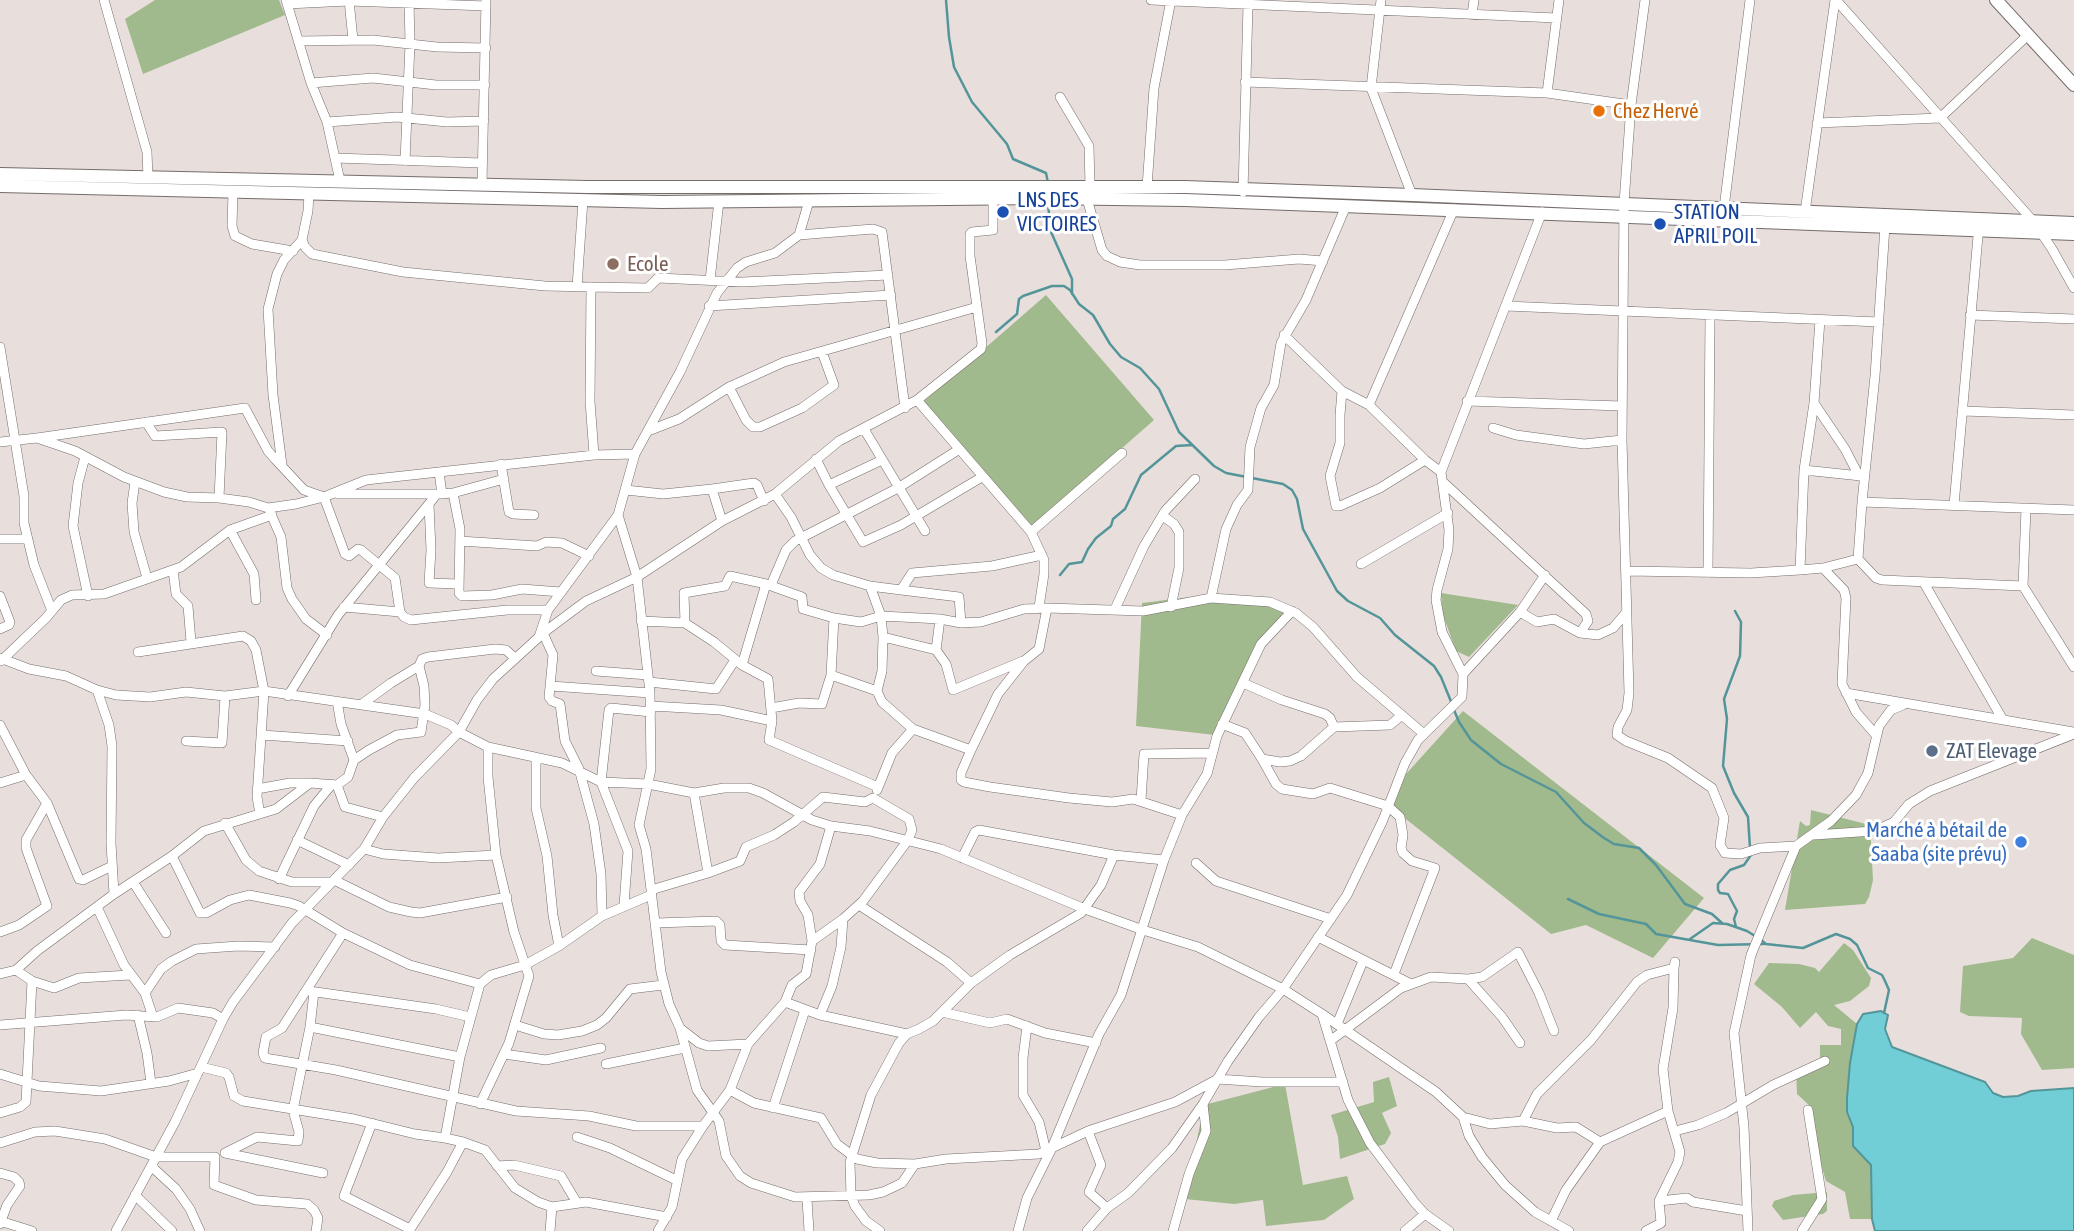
<!DOCTYPE html>
<meta charset="utf-8">
<style>
body{margin:0}
canvas{display:block;background:#e8dfdc}
</style>
<canvas width="2074" height="1231"></canvas>
<script>
const ctx = document.querySelector('canvas').getContext('2d');
ctx.lineJoin = 'round';
function fill(path, color) { ctx.fillStyle = color; ctx.fill(path, 'evenodd'); }
const shape = rows => new Path2D(rows.map(r => 'M' + r).join(''));
function stroke(path, color, width, dash) { ctx.strokeStyle = color; ctx.lineWidth = width; ctx.lineCap = dash ? 'butt' : 'round'; ctx.setLineDash(dash || []); ctx.stroke(path); }
function drawText(font, color, halo, rows, align = 'center') {
  ctx.font = font + ' "Asap Condensed",sans-serif'; ctx.lineWidth = 6; ctx.setLineDash([]); ctx.textBaseline = 'middle'; ctx.strokeStyle = halo; ctx.fillStyle = color; for (const [text, x, y, turn = 0] of rows) {
    ctx.save(); ctx.translate(x, y); ctx.rotate((+turn || 0) * Math.PI / 180); ctx.textAlign = isNaN(turn) ? turn : align; if (halo) ctx.strokeText(text, 0, 0); ctx.fillText(text, 0, 0); ctx.restore();
  }
}
fill(shape([
 [155,0,279,0,285,15,143,74,125,19],
 [1046,295,1154,420,1030,529,921,404],
 [1441,593,1518,605,1469,657,1456,651,1443,615],
 [1198,596,1229,600,1249,600,1289,612,1256,645,1215,735,1136,726,1142,603],
 [1463,711,1704,898,1653,958,1586,925,1551,934,1392,808,1406,774],
 [1811,810,1870,825,1873,880,1869,897,1865,904,1785,910,1800,821,1806,826,1810,825],
 [2032,938,2074,955,2074,1068,2042,1070,2021,1034,2022,1018,1969,1016,1960,1012,1963,966,2013,958],
 [1844,943,1853,950,1871,978,1869,986,1850,1001,1834,1005,1857,1024,1850,1063,1847,1112,1853,1127,1853,1146,1871,1164,1872,1219,1850,1219,1845,1192,1826,1181,1814,1142,1812,1108,1797,1094,1796,1069,1820,1069,1820,1045,1841,1045,1841,1029,1828,1026,1816,1012,1800,1028,1782,1007,1754,984,1769,963,1799,964,1815,968,1819,972],
 [1389,1077,1397,1106,1382,1113,1391,1133,1385,1144,1340,1159,1338,1137,1331,1115,1374,1102,1373,1082],
 [1285,1084,1303,1185,1347,1176,1354,1199,1324,1220,1266,1226,1263,1200,1234,1204,1185,1199,1204,1105],
 [1827,1192,1827,1211,1823,1214,1783,1220,1772,1206,1774,1201,1793,1195]
]), '#a1ba8d');
const water = shape([
 [1881,1011,1888,1015,1885,1029,1892,1047,1985,1082,1993,1093,2003,1097,2018,1096,2031,1091,2074,1088,2074,1231,1875,1231,1872,1219,1871,1165,1853,1146,1853,1127,1847,1112,1847,1098,1850,1063,1857,1024,1863,1014,1881,1011]
]);
fill(water, '#71ced6');
stroke(water, '#54959a', 2);
stroke(shape([
 [946,0,949,37,954,67,972,102,1007,144,1013,159,1046,173,1048,183],
 [1048,204,1051,232,1072,279,1072,294],
 [996,332,1017,314,1019,299,1023,296,1052,286,1064,286,1070,290,1079,304,1093,315,1110,344,1121,357,1140,368,1159,389,1179,432,1214,466,1226,473,1283,484,1292,490,1297,499,1303,529,1337,591,1348,601,1380,618,1395,635,1434,666,1441,677,1452,704],
 [1060,575,1069,564,1082,562,1088,549,1096,538,1111,526,1113,519,1125,509,1141,475,1176,446,1192,445],
 [1735,611,1741,622,1740,656,1724,699,1727,719,1723,766,1734,793,1748,817,1750,848],
 [1454,710,1459,722,1471,740,1501,764,1556,792,1584,823,1604,838,1614,844,1639,848,1656,865,1685,904,1712,914,1722,923],
 [1568,899,1599,914,1646,924,1656,934,1718,945,1764,944],
 [1736,927,1734,919,1737,911,1728,894,1720,893,1718,890,1718,884,1730,870,1744,865,1751,855],
 [1690,939,1713,923,1727,924,1747,931,1755,936],
 [1761,940,1766,944,1803,948,1836,934,1850,939,1857,945,1868,968,1882,975,1885,981,1889,990,1884,1013]
]), '#54959a', 2.5);
const street = shape([
 [104,0,147,152,148,177],
 [286,0,311,83,327,122,340,181],
 [349,0,353,40],
 [1151,0,1556,18],
 [1381,0,1371,88,1412,195],
 [1645,0,1631,105,1624,203,1622,440,1629,693,1627,710,1618,727,1617,735,1626,741,1668,758,1712,788,1724,818,1720,845,1725,853,1741,854,1760,848,1796,846],
 [1836,0,2034,222,2052,249,2074,288],
 [287,4,349,1,486,6],
 [1472,15,1474,0],
 [298,41,373,40,437,47,486,48],
 [1245,82,1547,93,1631,105],
 [311,83,373,78,436,85,485,85],
 [1547,93,1559,0],
 [1060,97,1089,146,1090,186],
 [327,122,397,117,447,122,484,121],
 [1817,123,1940,118,2028,35],
 [335,158,482,163],
 [405,161,410,44,409,0],
 [482,184,486,0],
 [1147,187,1154,88,1171,0],
 [233,192,232,226,235,236,252,244,293,251],
 [1243,192,1248,5],
 [1087,199,1102,250,1107,256,1120,262,1140,265,1225,265,1299,259,1323,261],
 [1724,208,1750,0],
 [1805,212,1835,0],
 [1885,226,1875,376,1862,502,1858,559,1876,578,1882,580,2023,586],
 [799,235,873,229,882,232,905,408],
 [302,240,305,247,312,254,403,272,545,286,591,287,590,401,594,455,635,454],
 [710,280,719,201],
 [577,287,583,200],
 [591,287,648,288,658,278,743,282,888,275],
 [709,306,891,295],
 [1506,306,1879,322],
 [1970,315,2074,319],
 [1284,335,1342,391,1369,405,1425,460,1441,472],
 [0,347,24,496,24,523,34,565,52,611],
 [729,387,746,420,753,427,760,427,802,408,834,385,822,352],
 [1342,391,1340,415,1340,443,1330,476,1336,506,1340,506,1380,488,1425,460],
 [917,400,1031,532,1044,560,1044,574,1039,607],
 [1467,401,1622,406],
 [1814,403,1845,449,1859,476],
 [1369,405,1454,209],
 [1963,411,2074,415],
 [146,422,155,436,222,432,219,498],
 [1493,428,1516,435,1584,444,1622,440],
 [864,429,925,531],
 [648,431,679,419,729,387,784,362,977,307,970,256,970,234,972,232,993,230,993,199],
 [37,438,245,408,268,451,275,459,304,490,324,497,345,554,349,556,358,549,361,550,395,578,400,612,404,617,411,620,507,610,548,610],
 [0,442,37,438,75,451,124,477,164,492,187,497,219,498,249,502,268,508,296,504,324,497,366,480,594,455],
 [85,457,78,483,73,526,88,596],
 [816,459,829,485,863,542,901,525,982,477],
 [501,464,509,512,513,514,534,515],
 [282,465,273,395,268,309,277,274,284,260,302,240,308,211,309,194],
 [1804,470,1861,476],
 [439,472,442,494],
 [135,482,132,503,134,532,147,578],
 [1443,482,1586,614,1588,621,1580,633],
 [829,485,882,460],
 [712,489,754,483,757,485,764,501],
 [626,490,663,494,712,489,722,521],
 [453,493,460,529,459,593,462,596,492,595,522,589,561,592],
 [338,494,437,494],
 [775,494,791,517,810,555,821,568,833,575,870,586,901,590,912,573,992,566,1042,555],
 [1862,502,2074,510],
 [429,504,431,550,429,583,458,584],
 [1954,505,1979,225],
 [2026,508,2023,586,2074,667],
 [270,512,281,537,287,588,292,599,306,619,327,635],
 [618,515,637,577,650,693,651,769,639,825,646,849,661,972,669,1004,680,1028,697,1090,719,1121,726,1156,740,1176,751,1183,795,1197,869,1195,883,1192,902,1183,915,1164,946,1159,1039,1154,1088,1131,1175,1102,1216,1080],
 [1163,516,1174,524,1179,532,1179,568,1171,607],
 [230,530,254,574,256,600],
 [1031,532,1122,453],
 [0,539,27,539],
 [460,541,537,546,546,542,562,543,589,556],
 [1361,564,1448,513],
 [1823,568,1844,590,1846,598,1842,684,1856,712,1876,735],
 [173,570,176,594,188,606,191,642],
 [1800,570,1804,470,1814,403,1820,320],
 [1626,571,1751,573,1800,570,1823,568,1858,559],
 [1708,573,1710,315],
 [1924,583,2003,720],
 [771,585,786,550,795,541,898,488,958,450],
 [870,586,881,616,883,637,936,650],
 [901,590,959,597,961,623],
 [0,596,10,622,9,625,0,629],
 [1211,598,1226,529,1237,505,1248,490,1250,447,1261,408,1274,385,1281,343,1306,300,1346,206],
 [344,607,400,612],
 [1115,609,1144,546,1165,511,1195,479],
 [1520,612,1537,622,1554,619,1580,633,1598,635,1613,628,1625,614],
 [834,618,831,675,877,691,882,702,913,729],
 [641,621,685,623,684,593,725,586,730,576,766,584,802,597,803,609,834,618,861,622,881,616,940,619],
 [685,623,714,642,742,665,768,679,772,721,769,740,878,787],
 [543,633,553,655,549,697,552,701,560,704,565,741,579,769,594,824,601,874,602,916],
 [539,636,586,601,637,577,722,521,775,494,839,441,917,400,981,349,982,343,977,307],
 [138,652,243,636,251,641,256,650,264,691,257,797,260,814],
 [0,658,29,669,66,676,97,690,116,695,150,697,186,692,225,696,264,691,425,714,451,725,459,732,488,747,562,763,601,782,648,784,694,793,724,788,749,788,763,793,812,820,831,826,870,831,941,849,1085,909,1143,930,1198,947,1283,989,1322,1014,1348,1100,1370,1143,1415,1203,1425,1214,1449,1231],
 [1,661,46,618,61,600,72,595,104,594,181,567,230,530,272,515],
 [1023,661,953,690,946,664,936,650,940,619,961,623,981,622,1024,609,1047,608],
 [742,665,766,584],
 [596,671,648,675],
 [1463,674,1520,612,1545,575],
 [649,682,716,689,735,660],
 [1243,683,1282,700,1325,714,1330,718,1334,727],
 [551,686,650,693],
 [97,690,109,725,112,746,111,843,114,894],
 [877,691,882,671,883,637],
 [1846,693,2074,732],
 [288,696,338,615,437,494,453,493,504,479],
 [337,701,341,724,354,760],
 [362,704,391,683,419,666,422,659,428,657,495,649,506,650,515,658],
 [651,706,721,710,772,721],
 [771,708,799,703,822,704,831,675],
 [1222,724,1245,733,1262,759,1280,762,1290,761,1301,756,1334,727,1390,725,1402,715],
 [0,725,26,775,47,803,79,879,83,880,112,866],
 [262,735,348,741],
 [186,741,222,743,225,696],
 [536,758,536,808,547,856,553,915,559,946],
 [1262,759,1276,784,1282,789,1313,794,1330,788,1388,806,1400,817,1403,835,1401,848,1403,853,1412,861,1435,868,1394,974],
 [0,783,26,775],
 [337,785,345,807,383,817],
 [257,789,290,783,308,783],
 [877,790,892,753,913,729,971,750],
 [694,793,708,873],
 [1141,800,1144,754,1211,753],
 [1182,815,1133,799,1112,802,1069,798,990,787,964,782,961,780,961,773,971,750,998,694,1024,661,1039,649,1047,608,1143,611,1211,598,1270,602,1296,613,1313,627,1357,677,1424,734],
 [225,823,246,860,259,871,292,882,332,882],
 [1814,835,1874,831,1894,822,1909,804,1930,791,2074,734],
 [297,840,349,865],
 [364,849,383,854,438,858,496,855],
 [172,856,200,913,206,913,230,900,249,895,290,903,299,906,343,933,410,965,480,984],
 [962,858,975,832,979,830,1114,855,1164,860],
 [1196,863,1216,881,1331,919],
 [279,879,314,806,332,784],
 [334,880,389,907,411,912,420,913,507,897],
 [133,882,166,933],
 [651,890,708,873,740,861,746,847,774,835,794,822,823,797,865,802,873,798,909,819,912,830,908,840,863,901,843,919,812,941,806,974,792,985,785,1002,748,1044,730,1090,754,1103,821,1118,837,1144,857,1159,877,1163,915,1164],
 [624,905,628,851,601,782,609,710,611,708,651,712],
 [859,905,947,962,971,983],
 [97,907,124,965,145,993,153,1017],
 [656,923,716,921,720,925,721,941,725,945,811,950],
 [0,932,19,925,47,906,26,848,26,840,47,803],
 [343,933,282,1028,266,1037,263,1053,265,1058,336,1070,516,1111,589,1116,636,1126,703,1126],
 [1318,937,1411,984],
 [812,941,808,915,800,901,799,892,820,864,831,826],
 [16,970,32,981,54,988,79,978,130,975],
 [0,974,16,970,37,951,114,894,172,856,204,831,276,809,310,783,337,785,348,777,354,760,369,750,397,735,421,732,425,705,424,686,419,666],
 [1468,979,1502,1017,1520,1043],
 [309,991,436,1009,470,1017],
 [145,993,161,969,172,961,196,949,238,946,275,947],
 [785,1002,820,1015,907,1034,919,1029,933,1021,971,983,1010,955,1081,913,1101,885,1114,855],
 [942,1012,990,1023,1007,1019,1045,1033,1096,1043],
 [1322,1014,1436,1092,1463,1117,1490,1124,1523,1121,1557,1128,1576,1127,1600,1142],
 [138,1015,147,1053,151,1083],
 [820,1015,832,986,841,947,843,919],
 [1337,1024,1363,961],
 [0,1025,126,1015,157,1017,178,1008,213,1013,223,1019],
 [515,1025,544,1034,558,1035,582,1031,597,1025,606,1018,630,989,663,985],
 [1027,1026,1023,1058,1023,1095,1039,1122,1046,1151],
 [310,1027,460,1057],
 [681,1029,699,1043,708,1046,748,1044],
 [1330,1041,1401,988,1431,977,1468,979,1482,977,1518,952,1539,993,1554,1031],
 [504,1054,546,1060,601,1048],
 [606,1064,685,1048],
 [201,1067,226,1073,229,1077,234,1096,243,1101,354,1119,415,1134,445,1138],
 [0,1074,39,1086,101,1091,169,1081,198,1073],
 [1217,1079,1262,1082,1343,1082],
 [480,1104,509,1043,529,976,514,932,496,855,488,777,488,747],
 [773,1108,805,1010],
 [0,1113,20,1107,26,1102,32,981],
 [1463,1117,1469,1136,1482,1157,1505,1185,1535,1212,1569,1231],
 [1523,1121,1537,1094,1591,1040,1637,982,1647,975,1674,968,1675,962],
 [372,1123,344,1196,410,1229],
 [1088,1131,1101,1165,1089,1192,1107,1208],
 [1675,1131,1698,1125,1726,1113,1773,1085,1825,1061],
 [577,1137,610,1148,676,1180],
 [463,1142,485,1150,515,1188,538,1202,552,1207,550,1231],
 [0,1143,35,1132,55,1131,105,1139,156,1157,215,1157,214,1185,256,1200,307,1204,314,1210,318,1218,316,1231],
 [225,1153,257,1137,298,1141,299,1132,293,1110,310,1027,314,992],
 [225,1153,323,1173],
 [151,1166,176,1189,190,1209,200,1231],
 [497,1166,514,1165,561,1176,577,1203],
 [0,1173,14,1177,19,1182,20,1186,7,1205,0,1224],
 [135,1195,172,1231],
 [807,1199,809,1231],
 [1659,1201,1687,1198,1693,1202,1747,1211],
 [552,1207,586,1202,667,1217],
 [0,1221,32,1231],
 [1551,1221,1566,1190,1600,1142,1668,1111],
 [116,1231,175,1122,223,1019,233,1002,292,923,364,849,383,817,414,778,459,732,477,700,493,679,539,637,548,610,618,515,635,454,680,372,717,293,737,268,746,262,775,253,799,235,809,201],
 [409,1231,447,1172,463,1142,445,1138,460,1057,480,984,491,975,525,965,559,946,602,916,651,895],
 [658,1231,672,1207,682,1159,703,1126,730,1090],
 [880,1231,866,1221,855,1206,851,1196,850,1162,871,1095,899,1043,907,1034],
 [1018,1231,1027,1198,1052,1148,1099,1034,1121,995,1164,860,1182,815,1207,774,1217,736,1261,644,1292,611],
 [1087,1231,1107,1208,1128,1193,1172,1148,1203,1104,1228,1061,1259,1017,1283,989,1347,895,1383,820,1405,763,1418,740,1462,697,1463,674,1442,632,1436,600,1437,590,1448,549,1449,530,1441,472,1542,212],
 [1173,1231,1189,1174,1206,1131,1203,1104],
 [1405,1231,1425,1214],
 [1646,1231,1661,1223,1659,1201,1678,1162,1680,1152,1668,1111,1663,1069,1673,1008,1674,968],
 [1748,1231,1744,1127,1734,1033,1751,955,1796,846,1831,821,1856,795,1868,773,1879,726,1891,710,1903,705],
 [1802,1231,1822,1199,1808,1110]
]);
const secondary = shape([
 [1996,0,2074,85],
 [0,174,587,187,1185,187,1412,195,2074,223],
 [0,186,662,202,1042,198,1185,200,2074,234]
]);
stroke(street, '#756d6a', 10);
stroke(secondary, '#756d6a', 14);
stroke(street, '#fff', 9);
stroke(secondary, '#fff', 12);
for (const [x, y, r, color] of [
 [1599,111,7,"#e8710a"],
 [1003,212,7,"#1a4fb4"],
 [1660,224,7,"#1a4fb4"],
 [613,264,7,"#8d6e63"],
 [1932,751,7,"#5c6f8a"],
 [2021,842,7,"#3f7fe0"]
]) { const dot = new Path2D(); dot.arc(x, y, r, 0, 2 * Math.PI); ctx.fillStyle = color; ctx.fill(dot); stroke(dot, '#fff', 2.5); }
drawText('21px', '#c56008', '#fff', [
 ["Chez Hervé",1613,111]
], 'left');
drawText('21px', '#164399', '#fff', [
 ["LNS DES",1017,200],
 ["VICTOIRES",1017,224],
 ["STATION",1674,212],
 ["APRIL POIL",1674,236]
], 'left');
drawText('21px', '#785e54', '#fff', [
 ["Ecole",627,264]
], 'left');
drawText('21px', '#4e5e75', '#fff', [
 ["ZAT Elevage",1946,751]
], 'left');
drawText('21px', '#366cbe', '#fff', [
 ["Marché à bétail de",2007,830],
 ["Saaba (site prévu)",2007,854]
], 'right');
</script>
